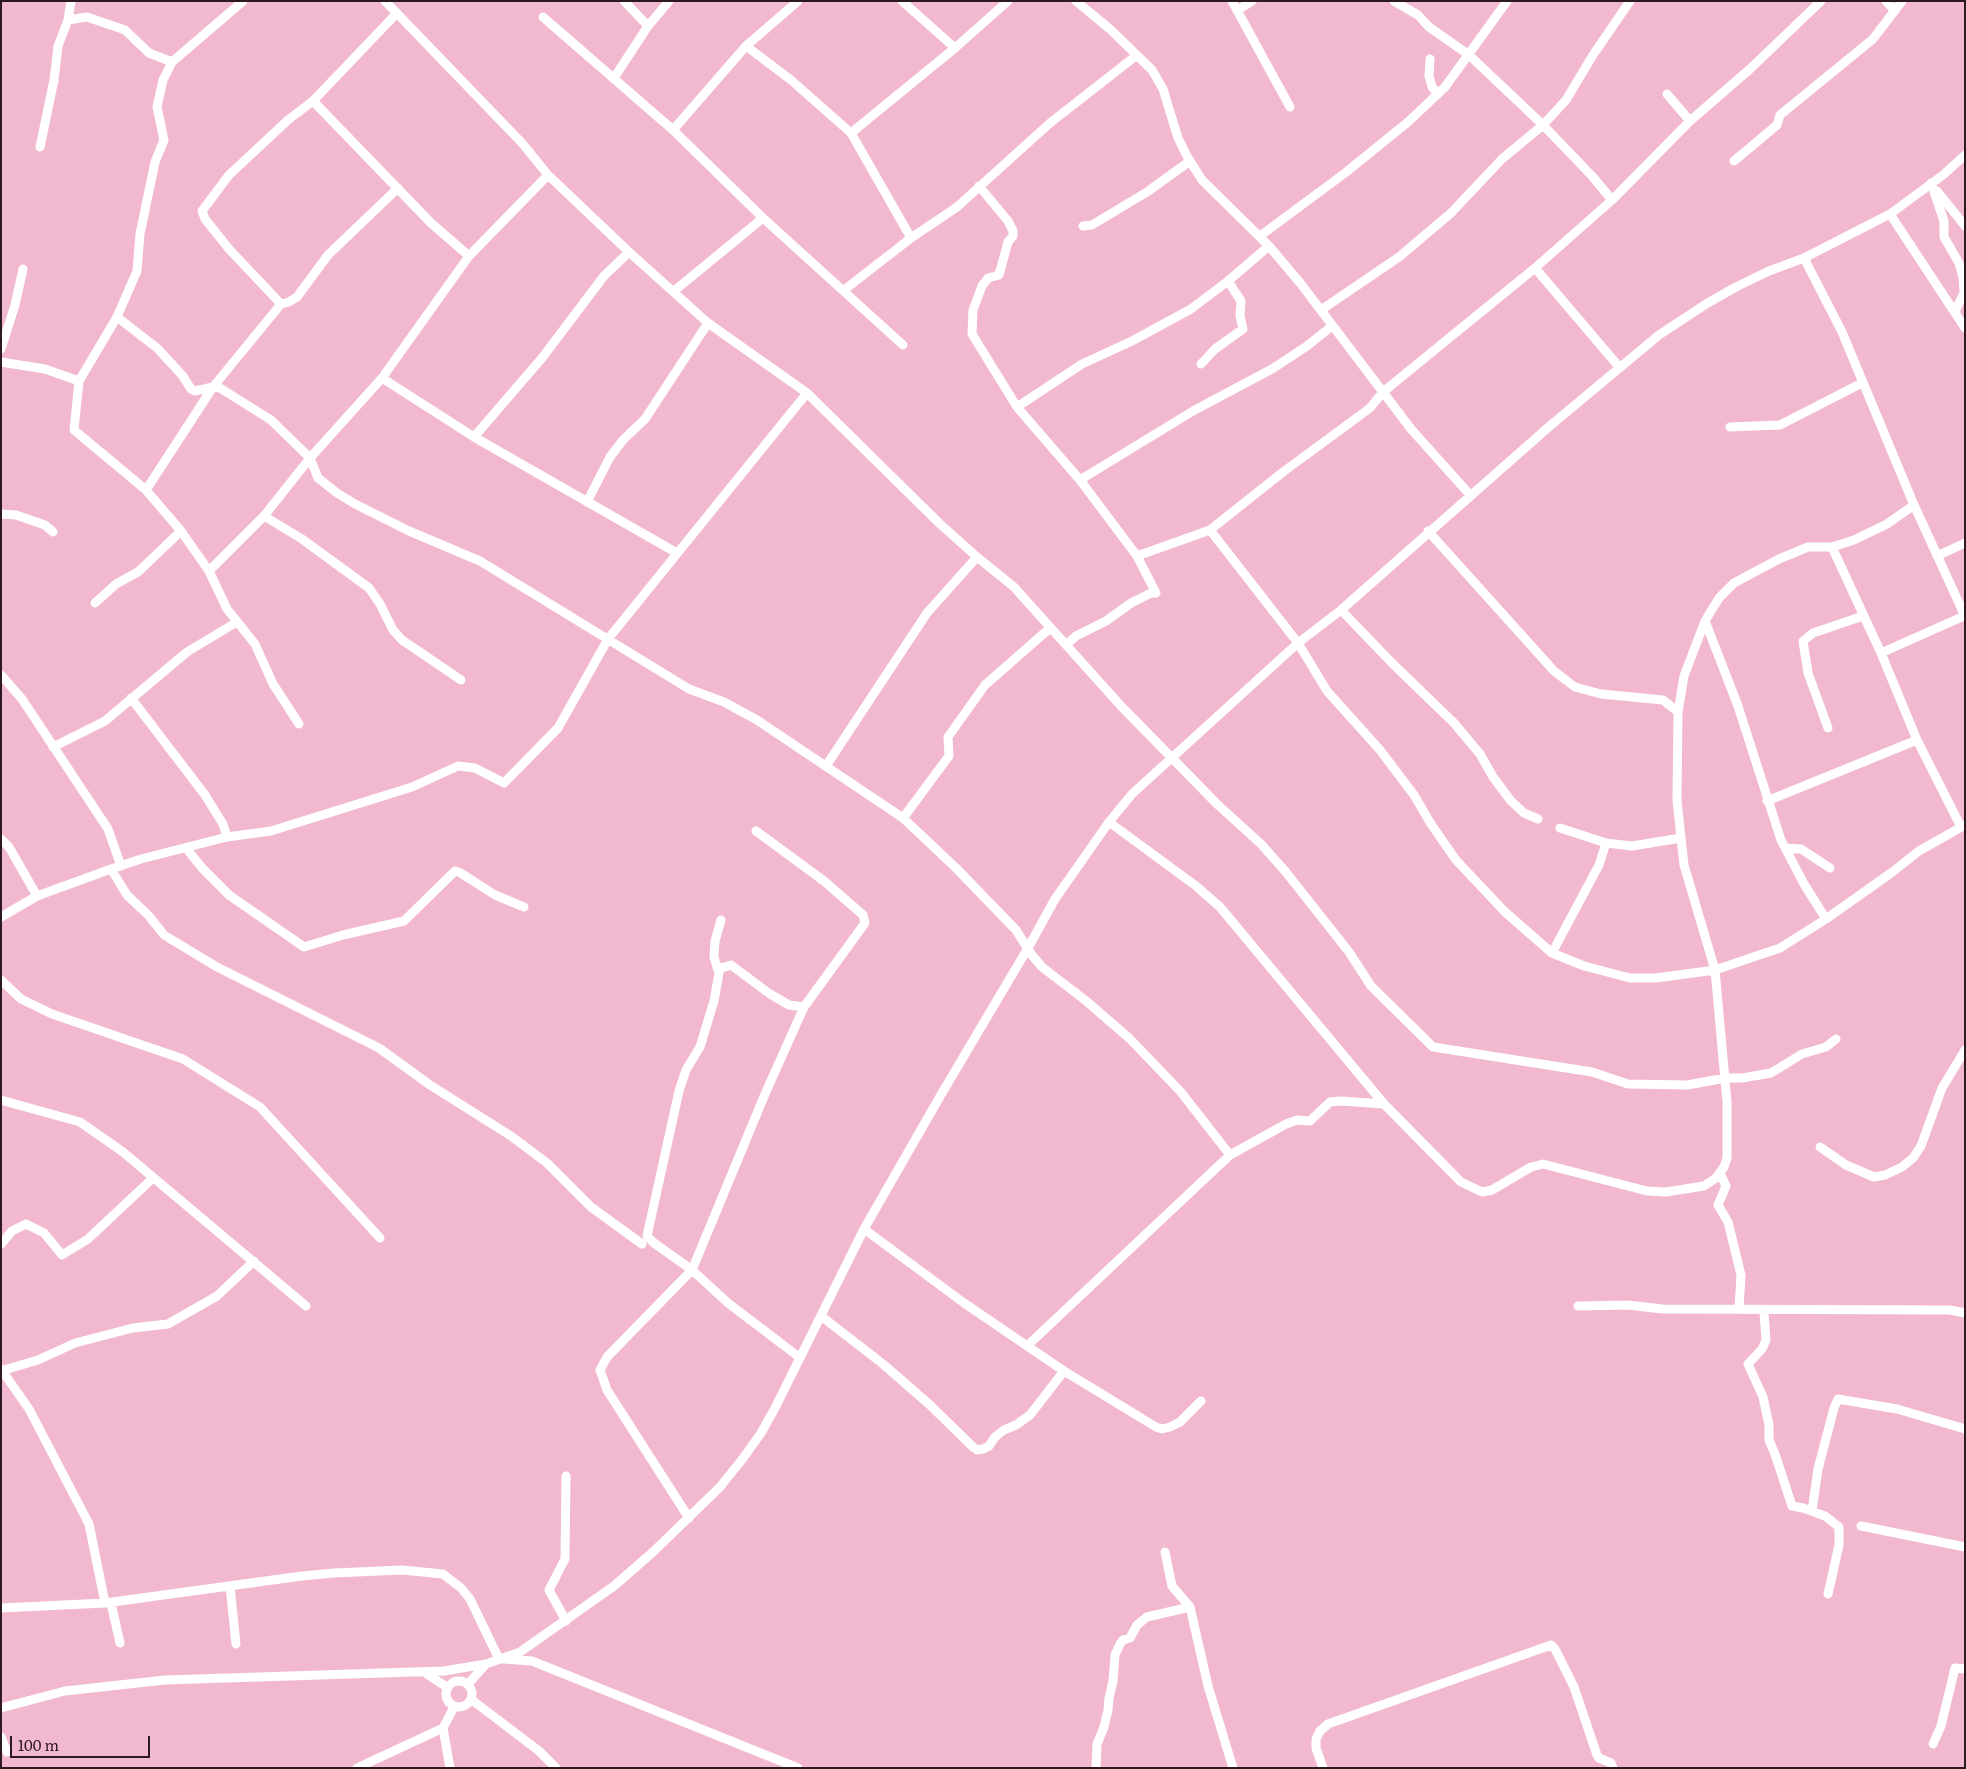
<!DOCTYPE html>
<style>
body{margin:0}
#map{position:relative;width:1966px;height:1769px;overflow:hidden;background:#f1b8d0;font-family:Literata,serif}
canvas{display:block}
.frame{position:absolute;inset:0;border:2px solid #2d1922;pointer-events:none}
.scale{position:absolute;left:10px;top:1736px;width:140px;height:22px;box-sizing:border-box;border:2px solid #2d1922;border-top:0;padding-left:6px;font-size:15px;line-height:18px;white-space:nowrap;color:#2d1922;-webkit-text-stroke:4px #f1b8d0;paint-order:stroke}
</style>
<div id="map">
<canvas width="1966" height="1769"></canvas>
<div class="frame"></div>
<div class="scale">100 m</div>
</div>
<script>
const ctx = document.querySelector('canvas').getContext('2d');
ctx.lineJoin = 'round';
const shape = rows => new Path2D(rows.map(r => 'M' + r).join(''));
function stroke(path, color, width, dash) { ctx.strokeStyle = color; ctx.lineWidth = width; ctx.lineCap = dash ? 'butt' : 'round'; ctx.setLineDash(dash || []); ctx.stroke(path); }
stroke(shape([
 [385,1,522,143,548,175,629,252,708,323,807,393,939,523,977,557,1014,587,1121,706,1218,805,1261,844,1285,871,1349,952,1371,986,1433,1047,1592,1072,1628,1084,1687,1085,1726,1078,1742,1078,1771,1073,1802,1054,1826,1047,1836,1039],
 [624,1,648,26],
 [902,1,955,48],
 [1076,1,1111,30,1152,70,1163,89,1178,138,1188,158,1202,180,1269,246,1301,284,1411,429,1471,496],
 [1232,1,1290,107],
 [1394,1,1418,15,1429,27,1469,55,1543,125,1592,176,1612,200],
 [1886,1,1895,11],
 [1238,10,1252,1],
 [543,17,673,130,763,218,903,345],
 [68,20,71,1],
 [746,46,791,80,851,133,911,238],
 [1430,59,1429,76,1432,87,1438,94],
 [614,78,648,26,669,1],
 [1667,94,1690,121],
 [313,101,431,223,469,256],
 [673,130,746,46,798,1],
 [851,133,955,48,1008,1],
 [40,147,54,80,58,46,68,20,87,17,125,30,149,53,172,62],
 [1734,161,1777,125,1780,115,1873,39,1902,1],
 [1931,183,1944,221,1944,237,1959,263,1963,277,1964,293,1955,311],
 [979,186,1008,221,1013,231,1013,236,1008,242,999,275,988,278,982,286,973,310,972,334,1017,407,1080,480,1137,556,1156,593,1151,593,1131,603,1106,621,1076,636,1066,645],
 [1937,191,1965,226],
 [1890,214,1965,328],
 [1083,226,1092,225,1147,192,1190,161],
 [1260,236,1345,173,1408,122,1445,87,1507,1],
 [1804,258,1842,332,1914,505,1965,616],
 [1535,268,1620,368],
 [844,290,911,238,957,207,1050,123,1137,55],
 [674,291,763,218],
 [281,304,229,249,205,219,202,211,229,175,288,120,313,101,397,13],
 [1321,310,1399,257,1451,213,1502,159,1543,125,1566,100,1593,55,1630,1],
 [117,317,157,348,182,375,191,389,195,391,213,387,220,388,271,420,310,458,318,478,337,493,355,504,409,531,480,561,689,689,724,702,757,720,903,818,956,868,1016,930,1031,954,1042,967,1085,1000,1129,1038,1180,1091,1230,1155],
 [1,349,15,305,23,269],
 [1,362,45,369,79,381,117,317,137,271,140,234,155,162,164,140,157,107,163,80,172,62,243,1],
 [1201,364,1215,349,1243,329,1240,316,1241,301,1228,281],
 [382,378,474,437,677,553],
 [79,381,74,430,146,490,181,531,209,571,227,609,255,644,273,684,299,724],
 [1017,407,1082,364,1132,341,1191,309,1228,281,1269,246],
 [1730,427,1780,425,1862,383],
 [474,437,542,358,604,276,629,252],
 [1080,480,1193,411,1272,369,1307,346,1332,326],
 [146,490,213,387,281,304,289,302,297,297,328,255,398,188],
 [587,502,610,457,623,440,645,419,708,323],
 [1,514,16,515,45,525,53,532],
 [264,516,302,539,369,588,380,604,393,630,402,640,461,680],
 [1210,530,1298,643,1327,691,1380,750,1414,795,1431,824,1456,860,1505,912,1552,953,1584,966,1630,978,1656,978,1715,970,1780,948,1826,919,1891,873,1919,851,1965,825],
 [1428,531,1554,671,1575,687,1601,694,1663,700,1678,712],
 [1832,547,1881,653,1917,740,1961,827],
 [1137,556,1210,530,1283,472,1370,408,1383,392,1535,268,1612,200,1690,121,1750,69,1821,1],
 [1937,556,1965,543],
 [209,571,264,516,310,458,382,378,469,256,548,175],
 [95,603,116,584,138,572,181,531],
 [1341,610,1392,663,1454,723,1480,754,1493,777,1511,801,1524,813,1538,819],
 [1705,621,1738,706,1781,840,1804,884,1826,919],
 [1881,653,1964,616],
 [1,675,22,699,108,829,121,866],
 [131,698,205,795,223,824,227,837],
 [1828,728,1808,673,1803,641,1813,633,1863,616],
 [53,747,105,721,187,652,237,622],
 [826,766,927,613,977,557],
 [1767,801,1917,740],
 [903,818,949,756,948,737,985,685,1050,628],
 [1109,822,1196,886,1220,907,1384,1104,1461,1182,1482,1192,1492,1190,1531,1167,1543,1164,1647,1191,1666,1192,1704,1186,1716,1178,1724,1167,1727,1158,1727,1102,1715,970,1684,865,1681,838,1677,800,1678,712,1684,676,1705,621,1719,598,1734,583,1779,559,1808,547,1832,547,1854,540,1887,524,1914,505],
 [1560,828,1606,843,1632,846,1681,838],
 [1,839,9,847,37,896],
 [186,848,203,869,229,895,304,947,343,935,404,921,455,871,459,872,495,895,524,907],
 [1785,848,1801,849,1830,868],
 [111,869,127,895,149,916,164,935,217,967,379,1048,430,1085,511,1136,547,1163,591,1207,642,1244],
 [1,917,37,896,111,869,141,859,227,837,271,831,412,787,458,766,475,768,504,783,558,728,608,639,807,393],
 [721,920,715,941,714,957,719,973,714,1001,700,1047,686,1070,679,1091,647,1236,654,1243,692,1270,728,1303,799,1357],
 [1552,953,1599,865,1606,843],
 [717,967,722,968,731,965,770,994,789,1005,804,1007],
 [1,980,21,999,52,1014,183,1059,260,1107,380,1238],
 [1,1100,80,1122,123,1152,306,1306],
 [1820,1147,1846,1165,1874,1177,1885,1175,1902,1167,1913,1158,1921,1146,1942,1088,1965,1050],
 [1720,1173,1726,1186,1718,1205,1728,1222,1741,1275,1739,1309],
 [864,1229,964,1303,1064,1371,1156,1427,1162,1429,1170,1427,1180,1422,1201,1401],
 [1,1244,12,1231,26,1224,44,1233,62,1255,88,1239,153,1178],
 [1578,1306,1628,1305,1662,1309,1950,1310,1965,1313],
 [1764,1313,1766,1340,1762,1349,1748,1364,1763,1397,1769,1425,1769,1440,1775,1454,1792,1506,1803,1508,1825,1516,1839,1527,1839,1545,1828,1594],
 [821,1316,883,1364,930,1405,973,1447,977,1450,983,1449,989,1446,995,1437,1004,1430,1016,1425,1030,1415,1064,1371],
 [1027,1346,1230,1155,1286,1124,1297,1120,1310,1121,1330,1102,1341,1101,1384,1104],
 [1,1369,29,1409,89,1524,105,1603,1,1608],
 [1,1371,38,1360,75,1343,133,1328,168,1324,217,1296,254,1261],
 [1812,1511,1818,1469,1834,1408,1838,1399,1897,1409,1965,1429],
 [689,1518,607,1390,600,1370,607,1357,692,1270,765,1094,804,1007,865,923,863,915,824,881,756,831],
 [1861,1526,1965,1547],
 [1165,1552,1172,1586,1190,1607,1208,1686,1233,1768],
 [230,1586,236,1644],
 [105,1603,302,1576,334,1573,402,1570,443,1574,461,1588,470,1599,499,1659],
 [111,1603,120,1643],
 [566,1621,549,1590,565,1559,566,1476],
 [504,1659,532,1661,798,1768],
 [424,1672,448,1688],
 '446 1694a13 13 0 1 1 26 0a13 13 0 1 1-26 0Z',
 [468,1684,486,1664],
 [472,1700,539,1751,556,1768],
 [1,1708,65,1691,165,1680,444,1671,486,1664,520,1652,614,1586,653,1552,720,1487,744,1457,761,1433,775,1408,864,1229,942,1093,1028,948,1055,899,1109,822,1132,794,1298,643,1341,610,1551,425,1659,335,1706,304,1736,287,1769,271,1804,258,1890,214,1943,175,1965,155],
 [443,1728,450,1768],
 [1,1737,7,1752],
 [1933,1744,1941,1726,1955,1668,1965,1669],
 [357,1768,443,1728,454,1707],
 [1096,1768,1097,1744,1104,1727,1108,1710,1109,1698,1113,1681,1115,1655,1120,1644,1123,1640,1130,1638,1137,1625,1147,1617,1190,1607],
 [1323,1768,1316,1748,1316,1739,1320,1731,1328,1724,1551,1645,1555,1649,1574,1687,1597,1755,1599,1758,1611,1763,1613,1768]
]), '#fff', 9);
</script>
